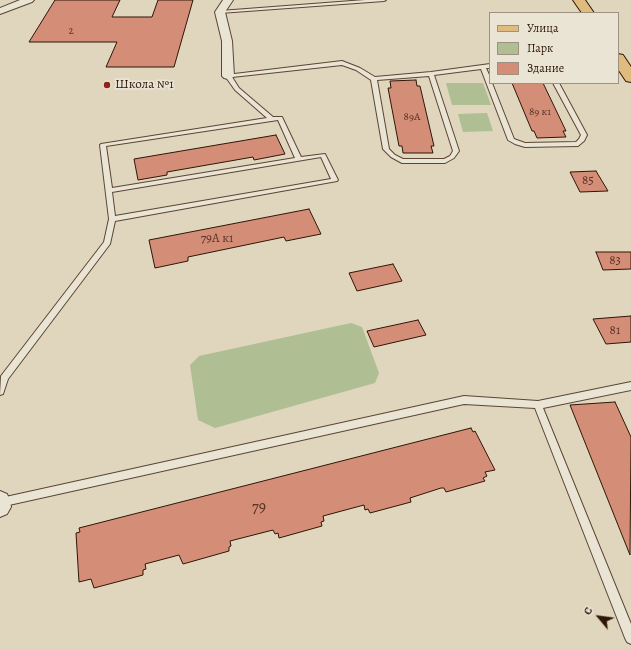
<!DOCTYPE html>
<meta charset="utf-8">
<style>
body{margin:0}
#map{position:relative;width:631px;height:649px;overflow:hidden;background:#dfd6bd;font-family:Alegreya,serif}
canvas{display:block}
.legend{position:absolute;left:489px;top:12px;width:130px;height:72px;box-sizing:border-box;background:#eae4d4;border:1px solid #9f9182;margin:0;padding:5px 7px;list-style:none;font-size:12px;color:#2f1507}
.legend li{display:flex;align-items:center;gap:8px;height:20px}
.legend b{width:20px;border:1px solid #9f9182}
.north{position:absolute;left:579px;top:597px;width:40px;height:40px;-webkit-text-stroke:3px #eae4d4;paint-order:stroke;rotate:299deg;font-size:11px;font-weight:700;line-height:16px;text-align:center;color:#2f1507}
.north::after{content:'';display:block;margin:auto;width:14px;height:18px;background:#2f1507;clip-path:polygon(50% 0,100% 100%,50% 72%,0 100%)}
</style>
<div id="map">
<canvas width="631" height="649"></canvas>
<ul class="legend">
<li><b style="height:5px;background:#e0bb7e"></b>Улица</li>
<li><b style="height:11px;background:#afbe93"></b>Парк</li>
<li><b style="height:11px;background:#d48e78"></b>Здание</li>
</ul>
<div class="north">С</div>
</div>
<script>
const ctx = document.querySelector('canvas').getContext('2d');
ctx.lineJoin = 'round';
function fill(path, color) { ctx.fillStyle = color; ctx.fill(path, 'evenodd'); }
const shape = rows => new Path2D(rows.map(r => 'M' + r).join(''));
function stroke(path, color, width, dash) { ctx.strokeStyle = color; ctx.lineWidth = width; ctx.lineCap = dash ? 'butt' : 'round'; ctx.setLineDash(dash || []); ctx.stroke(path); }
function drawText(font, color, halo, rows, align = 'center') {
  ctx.font = font + ' Alegreya,serif'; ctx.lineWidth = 3.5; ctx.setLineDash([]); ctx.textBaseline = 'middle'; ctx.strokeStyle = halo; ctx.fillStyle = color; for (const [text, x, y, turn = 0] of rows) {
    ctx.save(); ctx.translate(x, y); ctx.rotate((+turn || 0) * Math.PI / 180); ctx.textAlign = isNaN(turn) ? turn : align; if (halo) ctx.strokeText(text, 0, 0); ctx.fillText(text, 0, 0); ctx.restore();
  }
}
fill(shape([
 [446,83,483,83,491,105,452,105],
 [487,113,493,131,463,132,458,114],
 [351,323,362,327,379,373,375,383,215,428,198,420,190,365,199,356]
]), '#afbe93');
const building = shape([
 [55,0,120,0,112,17,152,17,158,0,193,0,174,67,106,67,117,42,29,42,55,0],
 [416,80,417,86,420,86,434,146,431,146,433,153,403,153,402,146,399,146,388,88,391,88,390,81,416,80],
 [512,83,543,83,566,131,563,131,566,137,537,138,534,131,532,131,512,83],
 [276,135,285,154,254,160,253,157,167,172,167,175,138,180,134,159,276,135],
 [596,171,608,191,580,192,570,172,596,171],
 [309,209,321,234,286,241,284,237,188,257,188,261,155,268,149,240,309,209],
 [596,252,631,252,631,269,603,270,596,252],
 [393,264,402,281,357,291,349,273,393,264],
 [631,316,631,342,606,344,593,319,631,316],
 [418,320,426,335,374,347,367,331,418,320],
 [615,402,631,437,630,555,570,405,615,402],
 [471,428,473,432,475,431,495,470,485,472,487,476,483,478,485,481,446,492,444,488,441,488,410,498,411,502,370,513,368,509,365,510,364,505,323,516,324,521,321,522,322,526,279,538,278,533,275,534,273,530,230,541,231,546,229,547,229,551,183,564,179,555,145,564,146,569,143,570,143,575,94,588,91,579,79,582,76,533,80,532,79,528,471,428]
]);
fill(building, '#d48e78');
stroke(building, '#2f1507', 1);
const lane = shape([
 [365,0,386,0,384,1,220,13,218,12,220,11,365,0],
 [342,61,360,68,375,77,431,72,490,64,490,68,486,68,490,77,490,83,492,83,514,139,525,143,576,142,579,139,581,135,553,83,559,83,587,135,584,141,578,146,525,147,515,144,508,140,481,69,434,75,459,151,454,158,445,163,402,163,391,157,383,149,371,80,356,70,342,65,232,77,239,88,273,117,282,117,301,157,325,154,338,180,337,181,115,221,110,244,8,379,3,394,0,395,1,376,104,242,109,219,100,145,101,144,267,118,235,90,225,76,226,75,342,61],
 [429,76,453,151,450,156,444,159,403,159,395,155,389,149,377,80,429,76],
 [278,120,295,158,112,188,106,146,278,120],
 [321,157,331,179,115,216,112,192,321,157],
 [631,382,631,390,543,408,631,624,631,644,627,642,625,638,535,408,464,404,0,507,1,498,464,396,538,401,631,382]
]);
const street = shape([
 [20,0,34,0,32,2,0,14,0,8,20,0],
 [223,0,233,0,225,12,232,41,234,76,232,78,228,79,224,78,222,76,222,41,215,12,223,0],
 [0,491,7,494,10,501,11,507,7,514,0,517,0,491]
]);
const primary = shape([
 [573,0,585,0,594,13,582,13,573,0],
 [618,54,623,55,631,67,631,82,626,81,618,69,618,54]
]);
stroke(lane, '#5b4534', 2);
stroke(street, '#5b4534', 2);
stroke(primary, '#2f1507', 2);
fill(lane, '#eae4d4');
fill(street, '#eae4d4');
fill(primary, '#e0bb7e');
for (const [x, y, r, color] of [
 [107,85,4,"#8f2418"]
]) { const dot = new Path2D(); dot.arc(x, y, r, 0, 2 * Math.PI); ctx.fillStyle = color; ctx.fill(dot); stroke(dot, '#eae4d4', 1.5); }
drawText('11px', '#583323', null, [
 ["2",71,31],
 ["89 к1",540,112],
 ["89А",412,117]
]);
drawText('13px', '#2f1507', '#eae4d4', [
 ["Школа №1",115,85]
], 'left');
drawText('13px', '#583323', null, [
 ["85",588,181],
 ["79А к1",217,239],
 ["83",615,261],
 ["81",615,331]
]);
drawText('16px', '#583323', null, [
 ["79",259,508]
]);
</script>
